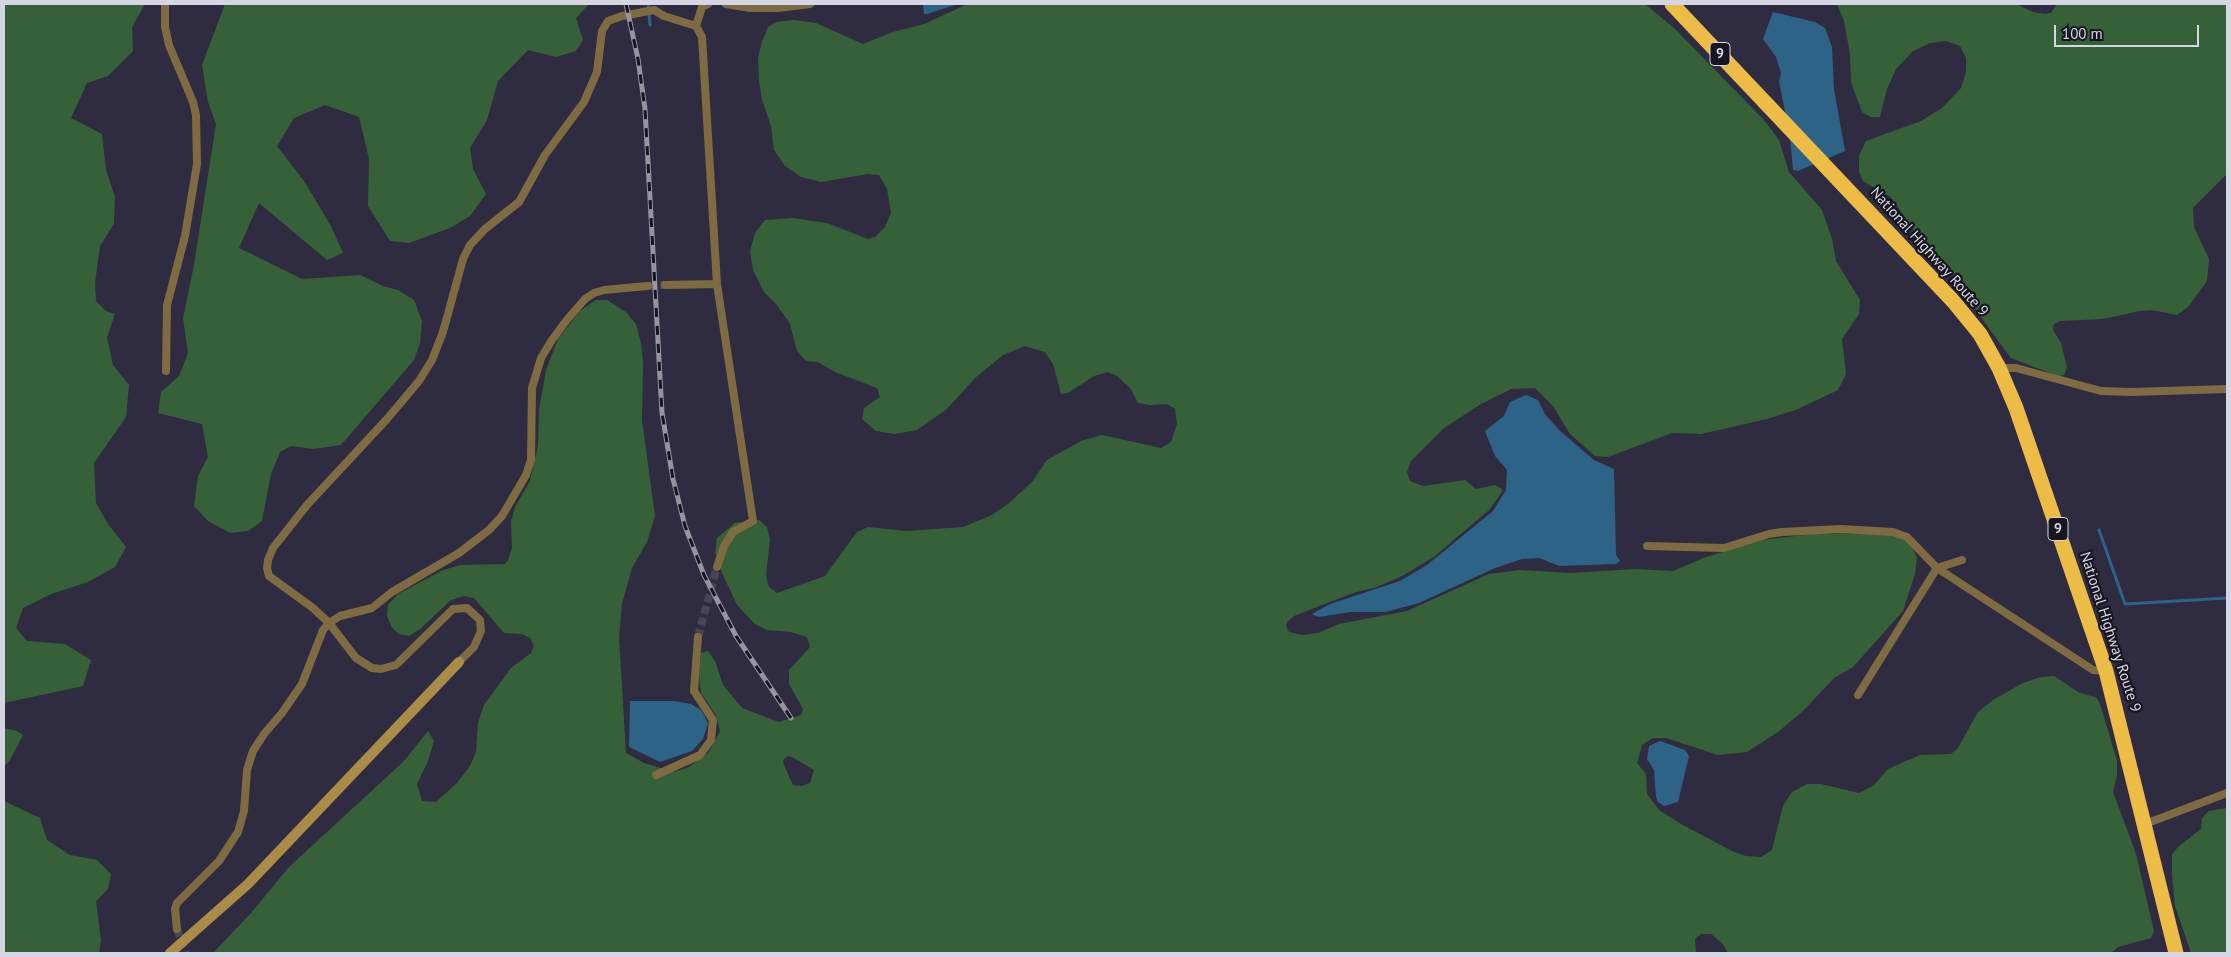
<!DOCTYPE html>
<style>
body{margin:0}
#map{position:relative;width:2231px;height:957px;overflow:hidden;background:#2f2c41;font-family:"PT Sans",sans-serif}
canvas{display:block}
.frame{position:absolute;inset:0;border:5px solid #d6d5e3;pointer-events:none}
.scale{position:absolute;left:2054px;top:25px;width:145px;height:22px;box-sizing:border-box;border:2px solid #d6d5e3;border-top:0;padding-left:6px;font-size:15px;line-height:18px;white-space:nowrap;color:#d6d5e3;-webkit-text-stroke:4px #171620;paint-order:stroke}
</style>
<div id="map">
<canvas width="2231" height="957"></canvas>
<div class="frame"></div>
<div class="scale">100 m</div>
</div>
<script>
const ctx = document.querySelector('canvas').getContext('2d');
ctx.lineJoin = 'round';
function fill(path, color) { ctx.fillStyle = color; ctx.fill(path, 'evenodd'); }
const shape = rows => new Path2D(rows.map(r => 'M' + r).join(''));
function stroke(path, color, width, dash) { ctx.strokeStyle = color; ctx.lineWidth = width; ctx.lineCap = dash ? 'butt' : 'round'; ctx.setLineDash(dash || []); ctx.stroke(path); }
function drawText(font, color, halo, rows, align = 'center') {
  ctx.font = font + ' "PT Sans",sans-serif'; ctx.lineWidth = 4.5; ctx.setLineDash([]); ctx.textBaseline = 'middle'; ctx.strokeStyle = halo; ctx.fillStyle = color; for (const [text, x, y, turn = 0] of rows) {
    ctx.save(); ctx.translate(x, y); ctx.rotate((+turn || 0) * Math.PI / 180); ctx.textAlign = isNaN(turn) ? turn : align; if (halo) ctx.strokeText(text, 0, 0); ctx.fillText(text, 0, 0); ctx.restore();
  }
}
fill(shape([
 [4,4,145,4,132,27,133,51,108,76,87,83,71,118,102,134,106,170,115,197,114,224,100,246,95,283,96,301,106,311,115,314,107,337,113,365,129,385,126,417,94,463,96,503,108,524,126,547,115,567,88,582,51,594,23,608,16,628,27,641,65,644,91,660,83,686,4,703],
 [225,4,589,4,576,18,583,40,576,51,556,57,528,50,498,81,487,120,470,148,473,169,486,194,470,216,450,228,409,243,390,241,368,206,369,159,359,117,325,105,294,118,277,146,304,181,331,226,343,253,327,260,259,203,239,248,302,279,360,275,383,286,398,290,414,300,422,321,420,343,414,360,341,445,313,449,291,446,280,452,271,474,262,521,248,531,230,533,208,521,194,506,198,476,208,457,202,424,158,413,161,392,179,376,188,353,183,318,194,265,216,124,208,102,202,65],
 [968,4,1645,4,1674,28,1764,120,1779,140,1789,172,1822,210,1832,239,1836,261,1860,300,1859,314,1842,339,1846,374,1838,390,1798,409,1767,419,1701,434,1672,433,1608,457,1595,456,1570,434,1553,406,1535,388,1511,389,1481,404,1444,428,1411,461,1407,472,1410,481,1423,486,1465,480,1476,489,1495,485,1502,489,1502,492,1489,510,1435,556,1404,575,1377,587,1353,593,1294,616,1287,622,1286,626,1289,632,1302,635,1318,633,1339,624,1407,611,1489,574,1520,570,1570,573,1636,569,1673,571,1706,557,1762,540,1812,534,1881,533,1903,538,1911,544,1917,558,1915,574,1903,611,1853,667,1834,678,1803,711,1778,732,1747,752,1718,755,1666,738,1653,738,1642,745,1637,763,1646,774,1647,794,1659,810,1681,824,1732,851,1746,856,1761,857,1772,850,1783,806,1792,792,1807,784,1821,784,1859,793,1874,785,1888,769,1920,755,1951,754,1958,748,1978,712,1993,700,2023,683,2041,677,2054,676,2078,692,2097,698,2101,707,2117,761,2117,775,2113,792,2136,854,2154,931,2151,938,2118,947,2111,953,1728,953,1723,944,1711,934,1701,934,1695,939,1696,953,213,953,251,913,289,867,404,761,428,731,434,741,428,761,417,784,422,801,436,802,457,783,470,766,476,752,478,723,484,705,511,668,531,653,534,646,530,638,522,634,504,633,474,598,464,596,451,600,420,629,409,636,399,634,392,628,387,616,388,605,398,594,443,570,461,565,505,564,508,560,512,548,511,522,515,507,530,481,538,446,539,410,546,370,558,339,580,311,596,300,607,300,626,312,636,324,641,343,643,362,642,420,655,516,647,542,632,568,622,604,619,637,626,753,644,763,674,772,689,767,709,752,720,731,716,715,701,693,699,676,701,653,708,651,715,661,723,685,742,708,779,722,801,715,803,709,789,684,789,670,810,647,807,637,791,632,767,630,755,624,737,605,722,573,715,552,717,538,735,523,759,520,767,527,770,539,766,576,769,587,777,593,825,576,857,532,868,527,906,531,963,527,992,515,1009,503,1032,482,1047,460,1081,441,1102,435,1161,448,1171,442,1177,424,1175,409,1167,404,1150,405,1138,403,1131,389,1117,376,1108,372,1094,376,1068,393,1061,394,1053,364,1045,352,1025,346,1003,355,975,378,947,409,917,430,894,434,876,431,862,419,864,408,880,397,877,388,835,372,818,362,806,361,797,351,790,324,777,305,764,292,753,270,750,251,755,233,765,220,793,218,827,223,868,239,875,237,885,227,891,213,887,189,879,175,868,174,821,182,801,177,785,166,774,150,771,126,762,100,759,81,758,58,762,42,768,27,776,22,794,20,816,23,863,44,893,32,924,24],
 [788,756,792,757,814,770,810,783,801,786,793,785,784,765,783,760],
 [1837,4,2016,4,2033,12,2045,14,2051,13,2057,4,2227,4,2227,174,2193,208,2194,227,2209,259,2207,281,2188,307,2177,315,2152,310,2140,311,2103,319,2060,321,2054,324,2053,330,2061,343,2067,367,2064,375,2058,376,2011,358,1985,323,1958,281,1915,232,1891,197,1863,181,1859,171,1859,156,1866,141,1921,121,1942,108,1961,88,1966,72,1966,58,1960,46,1946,41,1930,43,1913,51,1896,69,1887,89,1880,117,1871,117,1862,112,1851,82,1850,54,1844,21],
 [4,728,17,731,23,735,9,762,4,766],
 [4,801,40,818,47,840,70,855,97,860,111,874,108,889,96,901,101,941,99,953,4,953],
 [2227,808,2227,953,2191,953,2175,906,2172,874,2172,854,2178,847,2201,829,2202,818,2209,811]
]), '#366138');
fill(shape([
 [923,4,958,4,927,14,924,14],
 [1773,12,1815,22,1825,28,1832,47,1834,89,1845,151,1798,171,1793,170,1790,137,1779,81,1781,73,1776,57,1763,39],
 [1526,395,1538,400,1545,414,1559,430,1594,460,1614,469,1616,555,1620,561,1616,564,1559,566,1539,558,1522,559,1495,568,1419,603,1385,612,1351,612,1318,617,1312,614,1330,604,1400,581,1427,565,1493,511,1506,490,1507,470,1495,456,1485,431,1504,416,1510,402],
 [630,701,674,701,691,704,701,710,708,723,703,739,692,751,660,762,629,747],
 [1660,741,1685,750,1689,756,1678,802,1664,806,1658,802,1656,797,1654,770,1647,759,1649,746]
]), '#2d6387');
stroke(shape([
 [648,4,650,25],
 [2099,530,2125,604,2227,598]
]), '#2d6387', 3);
stroke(shape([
 [648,286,665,285],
 [698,637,717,567],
 [177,929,186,953]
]), '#484559', 8, [8, 4]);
stroke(shape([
 [165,4,165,27,169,45,193,102,196,115,197,164,185,236,167,305,166,371],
 [726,4,750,8,778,8,810,4],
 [696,26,702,7,708,4],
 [665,285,717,284],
 [1999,368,2016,368,2101,391,2131,392,2227,389],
 [1647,546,1724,548,1769,534,1782,532,1841,529,1893,532,1907,537,1937,568,2093,670,2106,671],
 [459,662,474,647,481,631,480,620,467,608,453,609,396,665,381,669,372,668,356,658,329,623,313,608,269,576,267,568,268,560,273,548,307,505,387,419,419,381,432,360,443,332,463,259,470,245,485,229,519,202,545,155,584,102,597,72,602,31,608,21,622,16,654,10,664,16,696,26,702,37,717,284,753,521,733,532,724,546,717,567],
 [1858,695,1937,568,1962,560],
 [656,775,700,755,711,740,713,720,694,691,698,637],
 [2145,824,2227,793],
 [177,929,175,909,177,903,219,861,238,832,244,811,247,770,253,751,264,734,282,713,302,684,323,630,329,623,340,616,372,608,392,592,459,553,489,530,502,516,526,475,531,460,532,388,541,358,552,340,566,321,585,299,594,293,604,290,648,286]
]), '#7e6b41', 8);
stroke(shape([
 [170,953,248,884,459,662]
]), '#ab8c46', 10);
stroke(shape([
 [1672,4,1953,301,1980,334,1999,368,2016,408,2106,671,2176,953]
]), '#ecbc47', 15);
const rail = shape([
 [626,4,638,59,645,109,662,413,673,479,685,526,704,575,736,636,791,718]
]);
stroke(rail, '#9593a4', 5);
stroke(rail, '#171620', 3, [9]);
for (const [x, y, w] of [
 [1720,54,20],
 [2058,529,20]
]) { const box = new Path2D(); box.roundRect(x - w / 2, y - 11.5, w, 23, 4); ctx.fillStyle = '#171620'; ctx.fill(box); stroke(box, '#d6d5e3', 1); }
drawText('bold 14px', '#d6d5e3', null, [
 ["9",1720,54],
 ["9",2058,529]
]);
drawText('15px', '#d6d5e3', '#171620', [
 ["National Highway Route 9",1929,252,48],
 ["National Highway Route 9",2110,632,72]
]);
</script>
